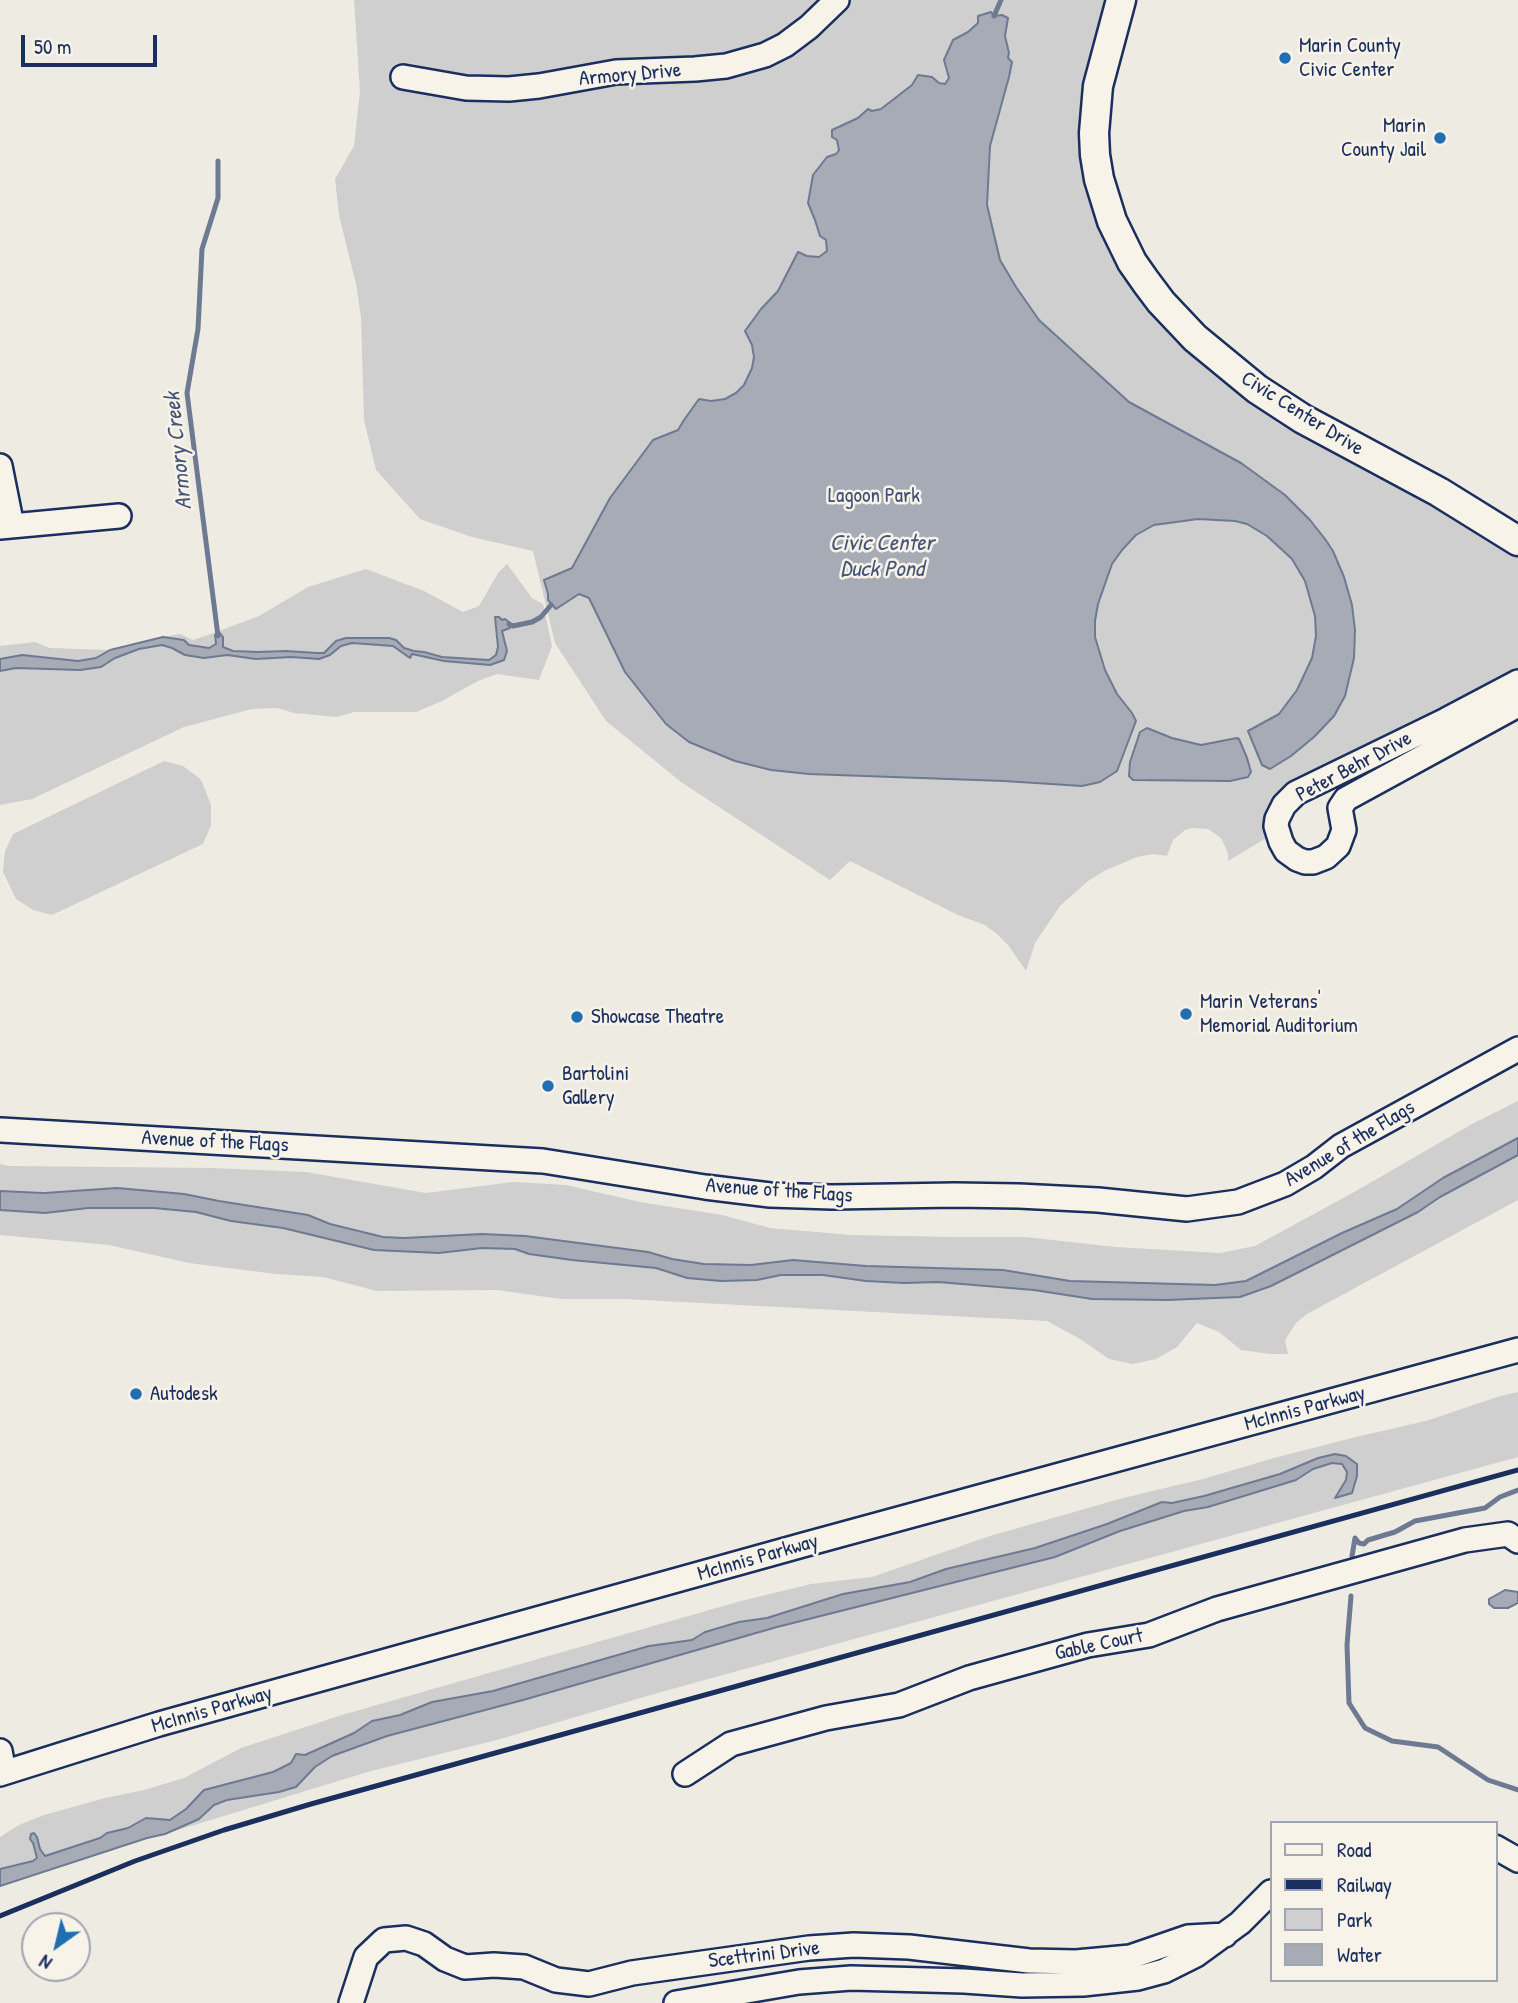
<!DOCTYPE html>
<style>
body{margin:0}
#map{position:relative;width:1518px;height:2003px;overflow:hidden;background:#eeebe2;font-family:"Patrick Hand",sans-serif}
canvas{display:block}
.legend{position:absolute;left:1270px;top:1821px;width:228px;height:161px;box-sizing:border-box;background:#f7f3e8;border:2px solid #9fa5b1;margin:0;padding:9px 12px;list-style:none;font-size:21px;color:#1b2f5e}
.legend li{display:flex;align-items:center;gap:14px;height:35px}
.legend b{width:35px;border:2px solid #9fa5b1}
.north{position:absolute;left:21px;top:1912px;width:70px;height:70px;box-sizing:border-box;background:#f7f3e8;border:2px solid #9fa5b1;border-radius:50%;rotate:214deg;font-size:19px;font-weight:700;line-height:28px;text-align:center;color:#1b2f5e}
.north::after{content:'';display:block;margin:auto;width:24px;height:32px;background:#1f6fb2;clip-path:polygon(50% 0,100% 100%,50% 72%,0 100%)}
.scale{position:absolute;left:21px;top:35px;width:136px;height:32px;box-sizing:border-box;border:4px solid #1b2f5e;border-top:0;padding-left:9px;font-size:21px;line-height:24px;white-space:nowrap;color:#1b2f5e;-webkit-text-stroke:5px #f7f3e8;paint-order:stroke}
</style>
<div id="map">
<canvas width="1518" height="2003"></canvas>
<ul class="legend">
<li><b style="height:9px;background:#f7f3e8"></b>Road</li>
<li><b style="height:9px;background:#1b2f5e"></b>Railway</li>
<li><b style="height:19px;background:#cfcfcf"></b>Park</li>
<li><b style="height:19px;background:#a6abb5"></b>Water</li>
</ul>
<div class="north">N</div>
<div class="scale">50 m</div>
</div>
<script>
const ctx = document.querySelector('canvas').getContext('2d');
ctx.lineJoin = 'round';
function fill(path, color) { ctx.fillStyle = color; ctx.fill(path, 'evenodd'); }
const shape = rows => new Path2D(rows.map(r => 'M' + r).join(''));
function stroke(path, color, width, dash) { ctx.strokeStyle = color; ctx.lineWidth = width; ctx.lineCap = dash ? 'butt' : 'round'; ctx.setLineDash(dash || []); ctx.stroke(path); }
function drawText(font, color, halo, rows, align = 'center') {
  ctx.font = font + ' "Patrick Hand",sans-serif'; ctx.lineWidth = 5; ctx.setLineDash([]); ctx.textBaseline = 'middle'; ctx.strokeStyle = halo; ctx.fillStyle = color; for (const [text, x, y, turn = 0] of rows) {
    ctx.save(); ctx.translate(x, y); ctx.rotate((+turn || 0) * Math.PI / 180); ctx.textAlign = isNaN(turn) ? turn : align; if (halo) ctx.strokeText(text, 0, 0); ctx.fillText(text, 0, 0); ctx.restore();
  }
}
fill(shape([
 [354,0,1121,0,1109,41,1104,201,1195,338,1518,541,1518,682,1296,793,1273,834,1228,861,1228,853,1221,838,1208,829,1192,828,1185,830,1173,840,1167,856,1153,854,1137,857,1104,871,1088,881,1060,906,1035,943,1026,971,1008,945,997,934,985,925,958,915,850,861,830,880,681,782,606,721,555,643,533,551,472,537,420,519,376,470,364,420,361,317,356,284,339,215,335,179,354,146,360,91],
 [507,564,532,598,543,604,552,646,539,680,497,674,478,681,440,702,416,712,354,712,337,717,294,713,277,708,252,709,184,727,32,799,0,805,0,671,16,668,101,667,115,658,139,649,162,645,185,655,204,658,214,647,200,647,189,645,184,640,163,637,180,634,193,640,208,635,259,616,308,587,366,569,424,591,463,612,479,606,498,573],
 [35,642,50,648,110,650,96,658,78,661,22,655,0,659,0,646],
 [164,761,183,766,199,778,202,782,211,805,211,825,203,844,52,915,33,910,16,899,3,872,5,851,13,834],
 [1518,1101,1518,1138,1444,1178,1397,1209,1342,1233,1246,1281,1215,1285,1070,1281,1003,1270,866,1266,793,1260,751,1265,704,1264,672,1259,648,1252,525,1236,482,1234,404,1238,383,1237,330,1224,311,1216,184,1194,0,1191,0,1164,9,1166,211,1168,306,1172,426,1193,513,1182,566,1185,640,1202,722,1215,770,1228,851,1235,953,1237,1025,1237,1116,1247,1220,1253,1255,1246,1356,1191,1472,1124],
 [1518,1155,1518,1200,1307,1314,1296,1323,1285,1340,1288,1354,1270,1354,1241,1350,1219,1332,1197,1323,1177,1347,1156,1359,1133,1364,1109,1359,1080,1339,1047,1321,625,1299,561,1299,497,1290,377,1291,323,1277,276,1274,189,1263,109,1245,0,1235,0,1210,45,1213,88,1208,154,1208,196,1212,231,1221,283,1228,374,1250,439,1253,482,1248,515,1249,529,1254,656,1268,687,1278,721,1281,757,1280,781,1275,823,1275,866,1281,904,1283,938,1282,1034,1290,1092,1299,1167,1300,1240,1297,1271,1286,1418,1212,1440,1197],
 [1518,1392,1518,1457,661,1692,497,1740,371,1771,165,1834,199,1819,214,1805,227,1800,279,1792,296,1787,315,1767,332,1756,387,1736,523,1700,777,1627,1055,1557,1120,1531,1184,1511,1208,1507,1296,1480,1313,1469,1332,1463,1342,1464,1347,1472,1346,1480,1336,1497,1352,1493,1346,1456,1335,1454,1318,1458,1280,1474,1204,1496,1174,1503,1161,1502,1107,1524,1035,1548,946,1569,910,1582,844,1594,767,1618,739,1622,705,1632,692,1640,668,1642,493,1691,432,1702,400,1715,372,1721,355,1732,273,1772,204,1790,186,1809,170,1820,146,1818,128,1828,107,1833,101,1837,44,1856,33,1861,0,1868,0,1837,19,1825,44,1815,105,1798,144,1790,184,1778,241,1748,342,1715,741,1601,811,1584,872,1577,990,1536,1123,1498,1203,1479,1274,1458,1356,1437,1426,1421,1497,1397]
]), '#cfcfcf');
const water = shape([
 [991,12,994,16,1002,15,1008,18,1005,36,1009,53,1008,58,1012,62,1009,77,990,146,987,205,1000,260,1016,287,1039,320,1129,402,1241,463,1285,495,1310,520,1325,539,1333,551,1344,577,1352,605,1355,630,1354,658,1345,696,1334,716,1314,737,1291,756,1270,769,1262,765,1248,731,1279,714,1297,690,1312,658,1316,636,1315,616,1305,581,1292,559,1267,536,1247,524,1235,521,1198,519,1154,525,1136,535,1122,550,1112,564,1098,604,1095,621,1095,637,1105,670,1117,694,1132,713,1136,721,1117,771,1100,782,1082,786,1004,781,809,774,771,770,735,761,689,742,666,724,625,672,589,598,579,594,556,609,548,600,548,594,544,580,572,568,610,498,653,440,678,430,684,420,699,399,711,401,725,399,736,393,744,385,752,368,754,357,752,345,745,331,761,309,778,291,798,252,807,256,819,257,827,251,826,240,820,236,815,220,808,203,813,175,827,157,836,154,839,150,837,140,832,137,832,130,858,118,868,109,872,111,881,109,912,85,918,75,932,77,939,83,945,84,949,78,944,60,953,40,968,32,978,23,978,16,991,12],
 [495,617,499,617,502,620,505,619,509,622,510,628,502,631,507,651,504,660,490,665,444,661,412,654,410,658,393,646,352,643,341,646,330,655,319,659,291,657,256,659,227,655,204,658,185,655,172,648,162,645,139,649,115,658,101,667,80,670,16,668,0,671,0,659,22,655,78,661,96,658,110,650,163,637,184,640,189,645,209,648,216,644,215,635,219,632,223,637,223,647,233,651,258,652,286,651,317,653,324,653,336,641,346,638,389,638,396,640,404,648,414,651,424,652,442,657,489,660,496,655,498,647,495,617],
 [1147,728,1172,738,1201,745,1237,738,1239,739,1247,758,1251,772,1248,777,1230,781,1133,780,1129,776,1130,762,1140,732,1147,728],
 [1518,1138,1518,1155,1440,1197,1418,1212,1271,1286,1240,1297,1167,1300,1092,1299,1034,1290,938,1282,904,1283,866,1281,823,1275,781,1275,757,1280,721,1281,687,1278,656,1268,572,1260,529,1254,515,1249,482,1248,439,1253,374,1250,283,1228,231,1221,196,1212,154,1208,88,1208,45,1213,0,1210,0,1191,44,1193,117,1188,184,1194,219,1201,308,1215,330,1224,383,1237,404,1238,482,1234,525,1236,648,1252,672,1259,704,1264,751,1265,793,1260,866,1266,1003,1270,1070,1281,1215,1285,1246,1281,1342,1233,1397,1209,1443,1178,1518,1138],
 [1335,1454,1346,1456,1357,1464,1357,1476,1352,1493,1335,1498,1346,1480,1347,1472,1342,1464,1332,1463,1313,1469,1296,1480,1208,1507,1184,1511,1120,1531,1055,1557,777,1627,523,1700,387,1736,332,1756,315,1767,296,1787,279,1792,227,1800,214,1805,199,1819,165,1834,147,1838,0,1886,0,1869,33,1861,37,1858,33,1843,30,1839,31,1834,34,1833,37,1837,40,1849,45,1856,100,1838,107,1833,128,1828,146,1818,170,1820,186,1809,204,1790,273,1772,291,1763,296,1754,305,1755,354,1733,372,1721,400,1715,432,1702,493,1691,649,1646,692,1640,705,1632,739,1622,767,1618,843,1594,910,1582,946,1569,1035,1548,1107,1524,1162,1502,1172,1503,1204,1496,1280,1474,1318,1458,1335,1454],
 [1505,1590,1518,1592,1518,1603,1508,1608,1494,1608,1489,1604,1489,1599,1505,1590]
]);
fill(water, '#a6abb5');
stroke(water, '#6e7992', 2);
stroke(shape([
 [994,16,1001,0],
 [218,161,218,198,202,249,198,329,187,393,218,636],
 [509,624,513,626,532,622,541,617,551,605],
 [1352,1556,1355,1538,1359,1543,1364,1544,1368,1540,1395,1532,1415,1521,1485,1508,1500,1497,1518,1490],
 [1351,1596,1347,1645,1349,1703,1365,1728,1392,1741,1438,1747,1488,1780,1518,1790]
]), '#6e7992', 5);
const minor = shape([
 [403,77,466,88,509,89,539,86,616,72,695,69,726,66,765,55,785,45,809,27,837,0],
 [0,466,12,526],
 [0,527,119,516],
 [1518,682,1446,720,1296,793,1284,805,1277,819,1276,826,1281,842,1286,851,1297,859,1305,862,1313,862,1326,857,1338,846,1344,830,1340,808,1346,799,1518,705],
 [1,1130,543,1161,705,1187,770,1195,832,1197,955,1195,1019,1196,1098,1200,1187,1209,1238,1202,1285,1184,1314,1167,1341,1146,1518,1049],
 [0,1751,4,1772],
 [0,1774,159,1724,803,1545,1518,1350],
 [685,1774,731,1744,826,1718,899,1705,969,1678,1088,1645,1149,1635,1217,1609,1465,1540,1508,1534,1518,1541],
 [1495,1847,1518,1860],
 [351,2003,366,1957,384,1940,406,1938,424,1944,445,1959,465,1967,494,1965,524,1967,556,1980,589,1984,632,1973,809,1948,854,1945,909,1947,1029,1961,1076,1962,1130,1957,1188,1937,1225,1935],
 [676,2003,799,1982,851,1978,964,1981,1022,1985,1083,1984,1138,1978,1164,1971,1196,1955,1240,1923,1271,1892]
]);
const tertiary = shape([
 [1121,0,1098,86,1094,133,1095,155,1099,179,1112,221,1132,262,1146,282,1161,302,1195,338,1257,389,1303,419,1439,492,1518,541]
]);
stroke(minor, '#1b2f5e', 28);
stroke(tertiary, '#1b2f5e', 33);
stroke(minor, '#f7f3e8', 23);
stroke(tertiary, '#f7f3e8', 28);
stroke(shape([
 [0,1916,135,1861,224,1830,311,1804,1518,1470]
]), '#1b2f5e', 5);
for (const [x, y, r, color] of [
 [1285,58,7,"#1f6fb2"],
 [1440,138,7,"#1f6fb2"],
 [1186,1014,7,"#1f6fb2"],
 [577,1017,7,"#1f6fb2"],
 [548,1086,7,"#1f6fb2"],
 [136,1394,7,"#1f6fb2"]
]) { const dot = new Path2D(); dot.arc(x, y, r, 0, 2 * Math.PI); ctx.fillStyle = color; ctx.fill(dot); stroke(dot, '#f7f3e8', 2.5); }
drawText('21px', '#1b2f5e', '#f7f3e8', [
 ["Marin County",1299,46],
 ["Civic Center",1299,70],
 ["Marin",1426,126,"right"],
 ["County Jail",1426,150,"right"],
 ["Marin Veterans'",1200,1002],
 ["Memorial Auditorium",1200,1026],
 ["Showcase Theatre",591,1017],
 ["Bartolini",562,1074],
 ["Gallery",562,1098],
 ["Autodesk",150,1394]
], 'left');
drawText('21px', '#1b2f5e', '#f7f3e8', [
 ["Armory Drive",630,75,-5],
 ["Civic Center Drive",1302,414,32],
 ["Peter Behr Drive",1354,767,-28],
 ["Avenue of the Flags",215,1142,3],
 ["Avenue of the Flags",1350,1144,-31],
 ["Avenue of the Flags",779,1191,4],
 ["McInnis Parkway",1305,1409,-15],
 ["McInnis Parkway",758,1558,-16],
 ["Gable Court",1099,1645,-12],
 ["McInnis Parkway",212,1710,-16],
 ["Scettrini Drive",764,1955,-7]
]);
drawText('21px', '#3f4f75', '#f7f3e8', [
 ["Lagoon Park",874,496]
]);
drawText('italic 23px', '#455478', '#f7f3e8', [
 ["Armory Creek",179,451,-96],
 ["Civic Center",882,544],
 ["Duck Pond",882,570]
]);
</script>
